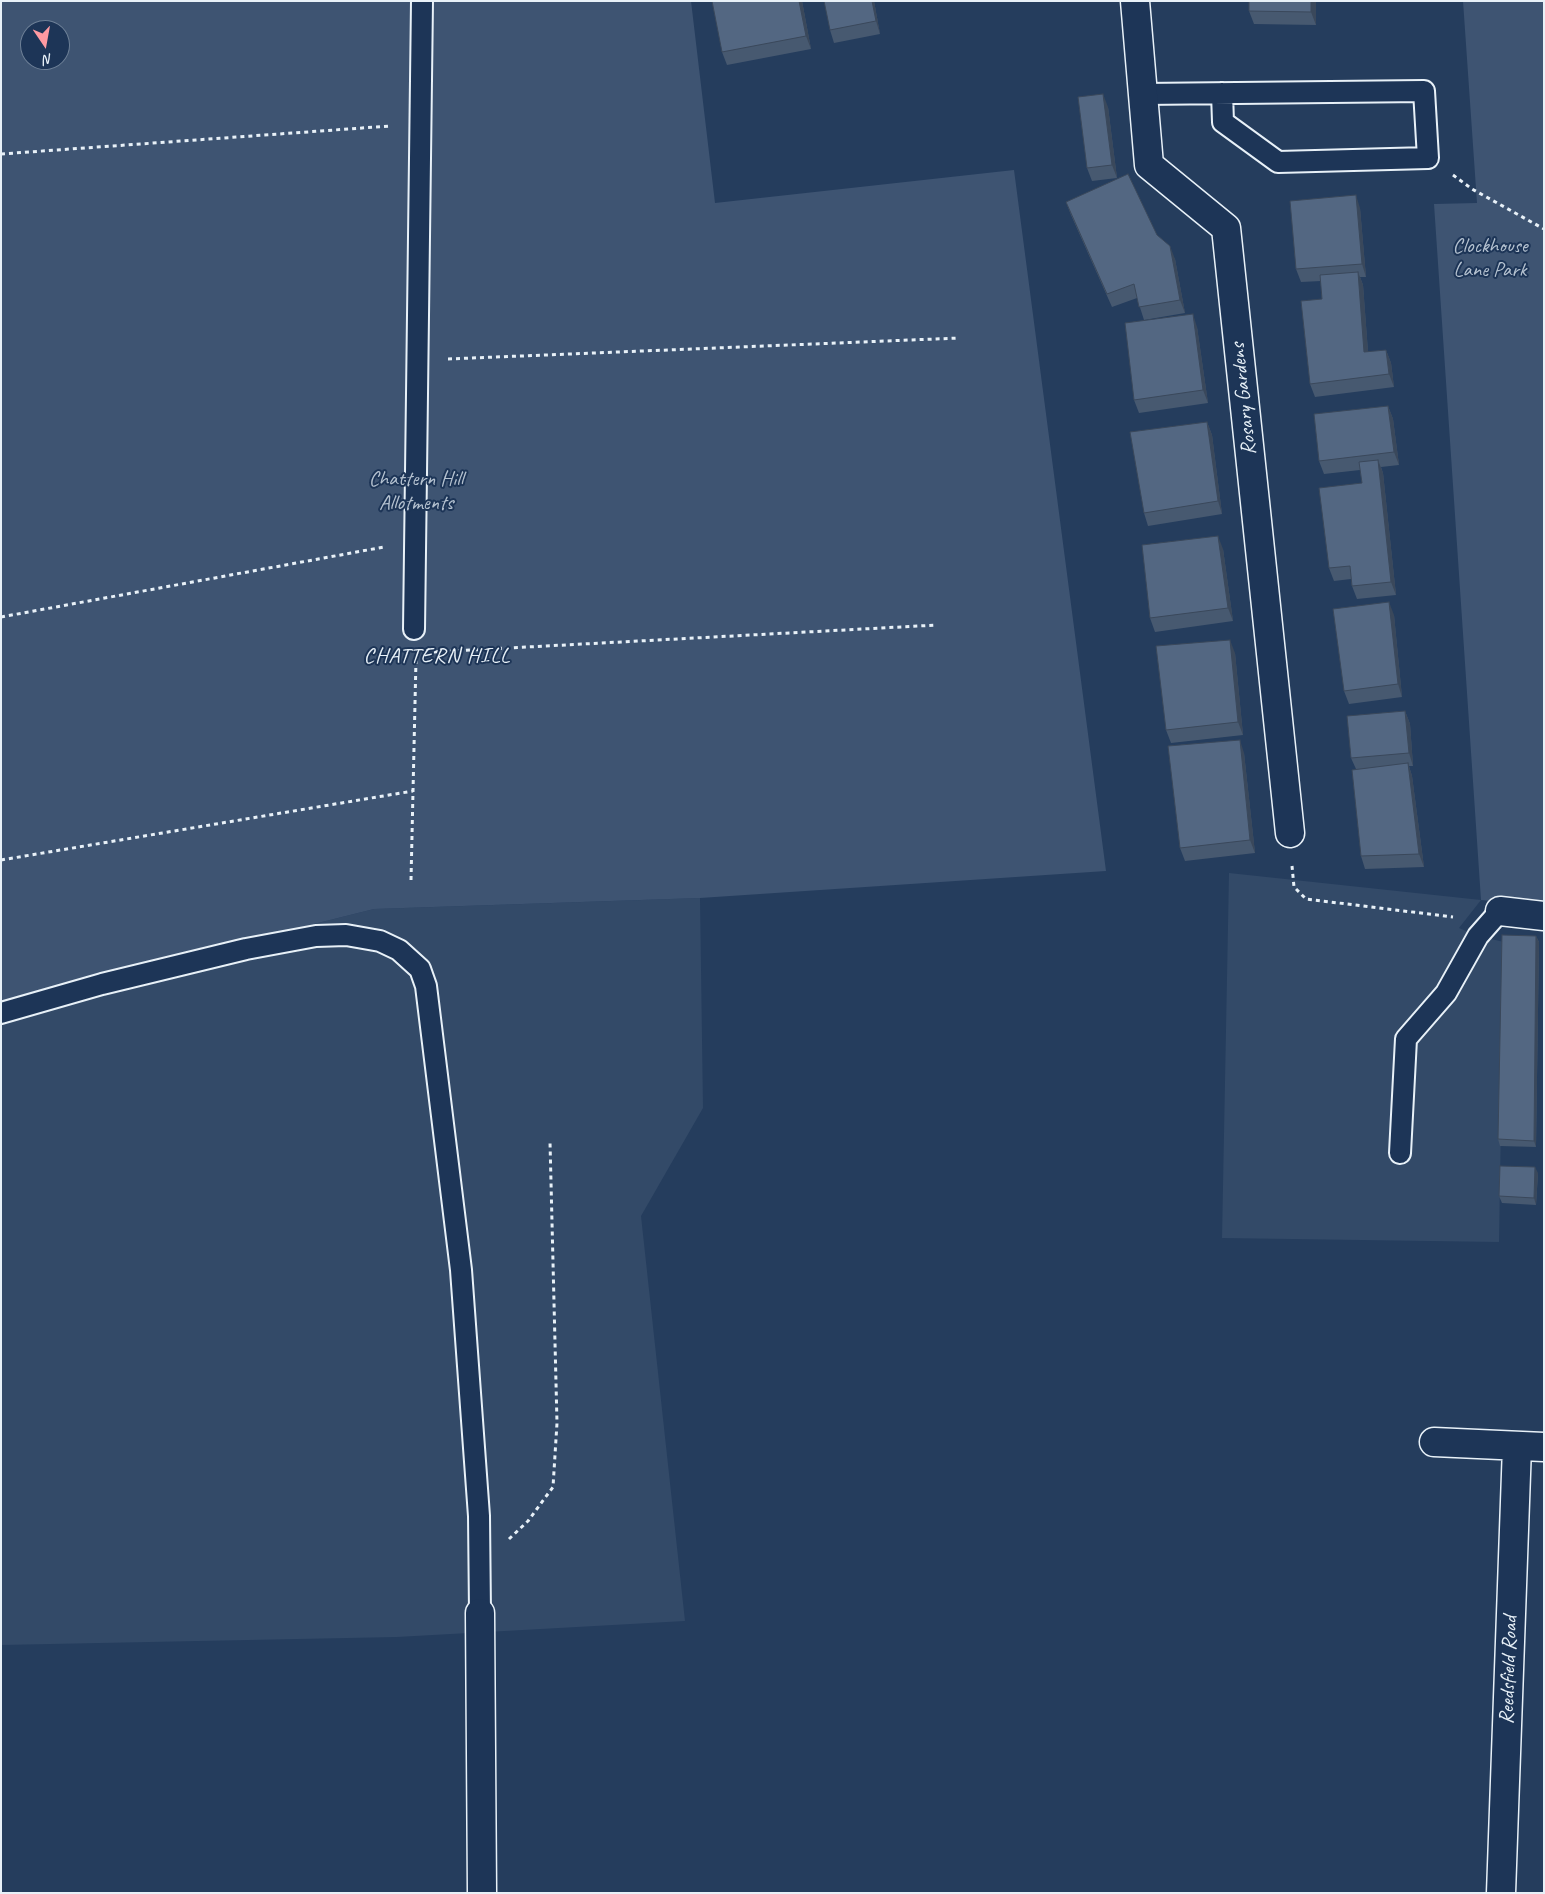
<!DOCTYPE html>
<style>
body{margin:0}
#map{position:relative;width:1545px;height:1894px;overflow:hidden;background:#253d5d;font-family:Caveat,sans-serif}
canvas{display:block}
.frame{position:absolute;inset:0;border:2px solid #e8f1f8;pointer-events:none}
.north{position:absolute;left:20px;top:20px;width:50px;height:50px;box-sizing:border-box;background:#1d3557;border:1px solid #6e8097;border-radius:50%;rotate:168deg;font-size:14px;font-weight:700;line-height:20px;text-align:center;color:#e8f1f8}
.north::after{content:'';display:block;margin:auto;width:18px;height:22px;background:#ff9aa2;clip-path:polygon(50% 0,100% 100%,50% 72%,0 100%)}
</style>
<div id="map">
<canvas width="1545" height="1894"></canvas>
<div class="frame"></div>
<div class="north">N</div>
</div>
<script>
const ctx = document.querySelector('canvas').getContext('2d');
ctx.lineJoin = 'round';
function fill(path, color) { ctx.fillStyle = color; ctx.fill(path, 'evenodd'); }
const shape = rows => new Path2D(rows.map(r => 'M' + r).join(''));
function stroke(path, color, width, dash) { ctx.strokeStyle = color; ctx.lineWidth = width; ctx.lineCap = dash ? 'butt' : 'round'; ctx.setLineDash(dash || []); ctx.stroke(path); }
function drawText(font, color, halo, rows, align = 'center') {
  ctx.font = font + ' Caveat,sans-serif'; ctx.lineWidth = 4; ctx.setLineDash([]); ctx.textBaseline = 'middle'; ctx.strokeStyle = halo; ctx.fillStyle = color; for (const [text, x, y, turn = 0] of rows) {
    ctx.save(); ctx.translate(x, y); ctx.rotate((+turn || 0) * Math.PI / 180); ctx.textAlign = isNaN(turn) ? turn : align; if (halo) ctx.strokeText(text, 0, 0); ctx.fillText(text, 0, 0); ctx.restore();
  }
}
fill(shape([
 [1229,873,1481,900,1459,928,1478,936,1504,942,1499,1242,1222,1238],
 [700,898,703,1108,641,1216,685,1621,397,1637,1,1645,1,1002,374,909]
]), '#334a68');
fill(shape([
 [1,1,691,1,715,203,1014,170,1106,871,700,898,374,909,1,1002],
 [30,30,60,30,60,60,30,60],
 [1463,1,1544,1,1544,906,1481,900,1434,204,1477,203]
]), '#3e5472');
const lane = shape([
 [1143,94,1424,91,1428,158,1278,162,1223,122,1222,93],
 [414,629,422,1],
 [1,1013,102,984,246,949,316,936,346,935,380,941,399,950,420,969,426,986,461,1270,479,1516,480,1613],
 [1400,1153,1406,1039,1446,993,1478,936,1500,911]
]);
const street = shape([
 [1135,1,1149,165,1226,228,1290,833],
 [1500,911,1544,916],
 [1434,1442,1544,1447],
 [480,1613,482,1893],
 [1501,1893,1517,1446]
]);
stroke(lane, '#e8f1f8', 24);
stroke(street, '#e8f1f8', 31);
stroke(shape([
 [1,154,390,126],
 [1453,175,1472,189,1544,229],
 [448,359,959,338],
 [1,617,384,547],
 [434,652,937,625],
 [1,860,413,791],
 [1292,866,1294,887,1306,899,1453,917],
 [411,880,416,659],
 [509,1539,528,1521,553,1487,557,1423,550,1142]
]), '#e8f1f8', 3, [4, 4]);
stroke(lane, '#1d3557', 20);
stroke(street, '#1d3557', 28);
fill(shape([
 [802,1,811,49,727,65,722,52],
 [874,1,880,34,834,43,830,30],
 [1316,1,1316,25,1254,24,1249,11],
 [1108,107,1117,178,1092,181,1087,168],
 [1066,202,1157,235,1175,259,1185,313,1144,320,1137,298,1112,307,1071,215],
 [1360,208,1366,277,1360,277,1363,285,1368,352,1386,350,1391,363,1394,387,1315,397,1310,384,1322,299,1321,281,1301,282,1296,269],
 [1197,327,1208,403,1139,413,1134,400],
 [1388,406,1393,419,1399,465,1381,467,1383,473,1396,595,1357,599,1352,586,1351,579,1334,581,1329,568,1362,483,1360,470,1324,474,1319,461],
 [1207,422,1212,435,1222,514,1148,526,1144,513],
 [1223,549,1233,621,1155,632,1150,618],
 [1394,615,1402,697,1349,704,1344,691],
 [1235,653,1243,735,1171,743,1166,730],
 [1405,711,1410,724,1413,766,1409,766,1412,776,1424,867,1365,869,1361,856,1356,769,1351,758],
 [1244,753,1255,853,1185,861,1180,848],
 [1536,936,1539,942,1536,1147,1500,1146,1498,1139],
 [1538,1173,1536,1205,1502,1203,1499,1196]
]), '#475970');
fill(shape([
 [799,1,802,1,811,49,806,36],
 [872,1,874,1,880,34,876,21],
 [1311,1,1316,1,1316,25,1311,12],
 [1103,94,1108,107,1117,178,1112,165],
 [1356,195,1360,208,1366,277,1362,264],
 [1170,246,1175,259,1185,313,1180,300],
 [1358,272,1363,285,1369,365,1364,352],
 [1193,314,1197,327,1208,403,1203,390],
 [1386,350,1391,363,1394,387,1389,374],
 [1388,406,1393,419,1399,465,1394,452],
 [1207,422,1212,435,1222,514,1218,501],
 [1378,460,1383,473,1396,595,1391,582],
 [1218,536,1223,549,1233,621,1228,608],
 [1389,602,1394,615,1402,697,1398,684],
 [1230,640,1235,653,1243,735,1238,722],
 [1405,711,1410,724,1413,766,1409,753],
 [1240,740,1244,753,1255,853,1250,840],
 [1408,763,1412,776,1424,867,1419,854],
 [1536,936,1539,942,1536,1147,1534,1141],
 [1535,1167,1538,1173,1536,1205,1534,1198]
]), '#3a485b');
const building = shape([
 [712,1,799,1,806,36,722,52,712,1],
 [824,1,872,1,876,21,830,30,824,1],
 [1249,1,1311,1,1311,12,1249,11,1249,1],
 [1103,94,1112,165,1087,168,1078,97,1103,94],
 [1128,174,1157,235,1170,246,1180,300,1139,307,1134,284,1107,294,1066,202,1128,174],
 [1356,195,1362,264,1296,269,1290,201,1356,195],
 [1358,272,1364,352,1386,350,1389,374,1310,384,1301,301,1322,299,1320,275,1358,272],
 [1193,314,1203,390,1134,400,1125,323,1193,314],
 [1388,406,1394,452,1319,461,1314,414,1388,406],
 [1207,422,1218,501,1144,513,1130,432,1207,422],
 [1378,460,1391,582,1352,586,1350,566,1329,568,1319,488,1362,483,1359,462,1378,460],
 [1218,536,1228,608,1150,618,1142,545,1218,536],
 [1389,602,1398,684,1344,691,1333,609,1389,602],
 [1230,640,1238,722,1166,730,1156,646,1230,640],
 [1405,711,1409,753,1351,758,1347,716,1405,711],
 [1240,740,1250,840,1180,848,1168,746,1240,740],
 [1408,763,1419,854,1361,856,1352,770,1408,763],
 [1502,935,1536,936,1534,1141,1498,1139,1502,935],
 [1500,1166,1535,1167,1534,1198,1499,1196,1500,1166]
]);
fill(building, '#536782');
stroke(building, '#3a485b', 1);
drawText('21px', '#b5c2d0', '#1d3557', [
 ["Clockhouse",1490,246],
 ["Lane Park",1490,270],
 ["Chattern Hill",416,479],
 ["Allotments",416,503]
]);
drawText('21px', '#e8f1f8', '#1d3557', [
 ["Rosary Gardens",1244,399,-96],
 ["Reedsfield Road",1509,1670,-88]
]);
ctx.letterSpacing = '1px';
drawText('22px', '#e8f1f8', '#1d3557', [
 ["CHATTERN HILL",437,656]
]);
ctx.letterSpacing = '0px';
</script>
